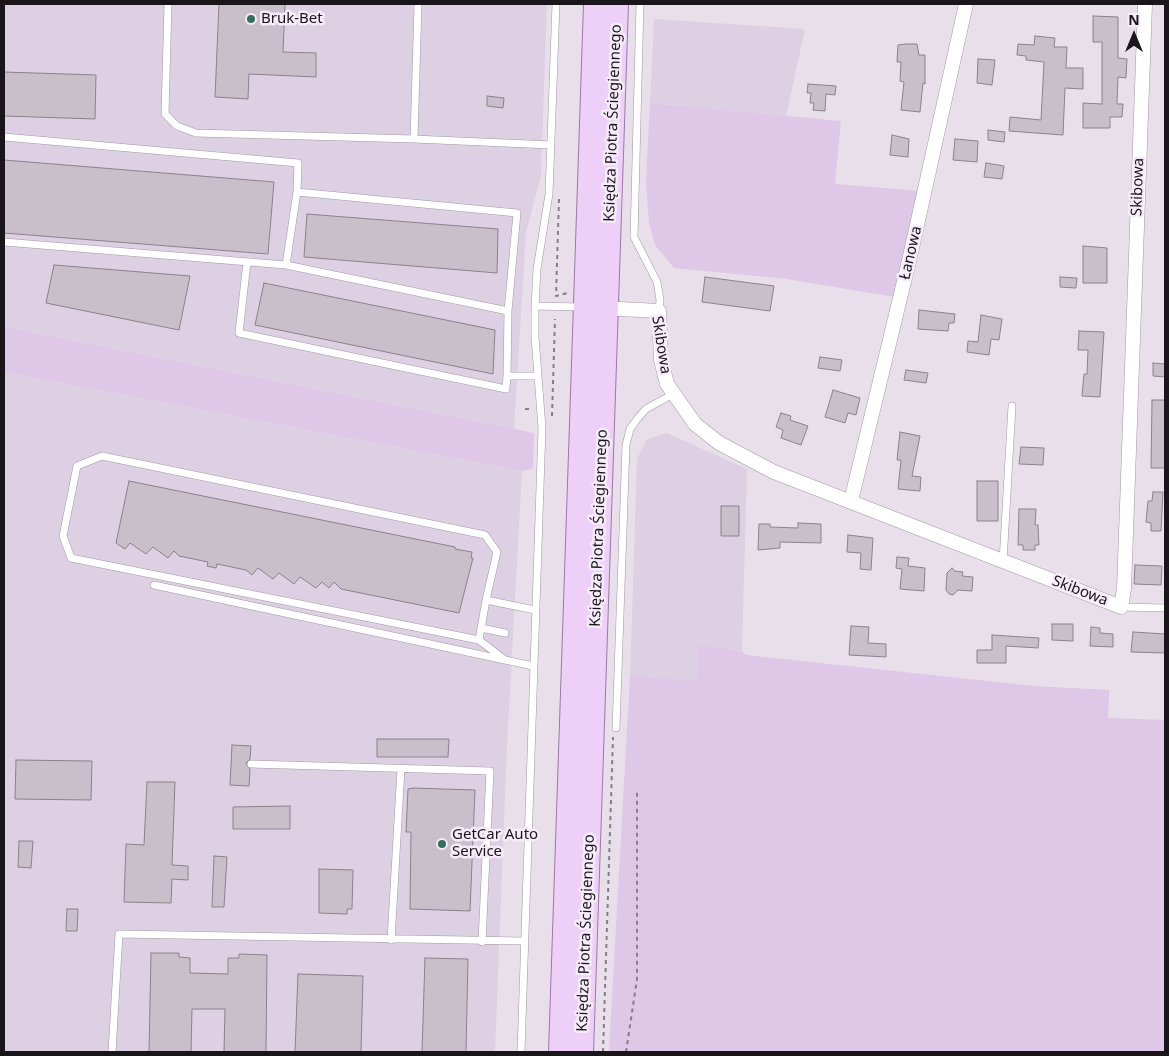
<!DOCTYPE html>
<meta charset="utf-8">
<style>
body{margin:0}
#map{position:relative;width:1169px;height:1056px;overflow:hidden;background:#e8dfeb;font-family:"Noto Sans",sans-serif}
canvas{display:block}
.frame{position:absolute;inset:0;border:5px solid #19151a;pointer-events:none}
.north{position:absolute;left:1109px;top:10px;width:50px;height:50px;-webkit-text-stroke:4px #f6ecf9;paint-order:stroke;rotate:0deg;font-size:14px;font-weight:700;line-height:20px;text-align:center;color:#19151a}
.north::after{content:'';display:block;margin:auto;width:18px;height:22px;background:#19151a;clip-path:polygon(50% 0,100% 100%,50% 72%,0 100%)}
</style>
<div id="map">
<canvas width="1169" height="1056"></canvas>
<div class="frame"></div>
<div class="north">N</div>
</div>
<script>
const ctx = document.querySelector('canvas').getContext('2d');
ctx.lineJoin = 'round';
function fill(path, color) { ctx.fillStyle = color; ctx.fill(path, 'evenodd'); }
const shape = rows => new Path2D(rows.map(r => 'M' + r).join(''));
function stroke(path, color, width, dash) { ctx.strokeStyle = color; ctx.lineWidth = width; ctx.lineCap = dash ? 'butt' : 'round'; ctx.setLineDash(dash || []); ctx.stroke(path); }
function drawText(font, color, halo, rows, align = 'center') {
  ctx.font = font + ' "Noto Sans",sans-serif'; ctx.lineWidth = 5; ctx.setLineDash([]); ctx.textBaseline = 'middle'; ctx.strokeStyle = halo; ctx.fillStyle = color; for (const [text, x, y, turn = 0] of rows) {
    ctx.save(); ctx.translate(x, y); ctx.rotate((+turn || 0) * Math.PI / 180); ctx.textAlign = isNaN(turn) ? turn : align; if (halo) ctx.strokeText(text, 0, 0); ctx.fillText(text, 0, 0); ctx.restore();
  }
}
fill(shape([
 [4,4,547,4,541,176,526,232,514,429,4,327],
 [654,19,805,29,786,116,650,103],
 [4,372,522,471,507,745,495,1052,4,1052],
 [667,433,747,469,742,651,698,645,697,682,630,676,637,459,647,439]
]), '#ded0e3');
fill(shape([
 [650,103,841,121,835,184,921,191,895,297,787,279,674,268,655,245,649,223,646,182],
 [4,327,534,433,533,469,522,471,4,372],
 [698,645,742,651,746,655,1034,686,1109,690,1108,718,1165,720,1165,1052,609,1052,630,676,697,681]
]), '#dfc7e7');
const building = shape([
 [219,4,285,4,283,52,316,53,316,77,249,74,248,99,215,97,219,4],
 [1093,16,1118,17,1118,58,1127,59,1126,78,1118,77,1117,104,1123,104,1122,117,1110,117,1110,128,1083,128,1083,103,1102,104,1102,42,1093,42,1093,16],
 [1035,36,1055,38,1054,47,1067,47,1066,68,1083,68,1083,89,1065,88,1063,135,1009,131,1010,117,1041,120,1044,62,1026,60,1026,56,1017,55,1018,44,1034,45,1035,36],
 [906,44,917,44,919,55,925,55,925,84,923,83,920,112,901,110,904,82,900,81,901,62,897,62,898,45,906,44],
 [978,59,995,60,992,85,977,83,978,59],
 [4,72,96,75,95,119,4,116,4,72],
 [808,84,836,86,835,95,826,94,825,111,813,110,814,103,810,103,811,93,807,93,808,84],
 [487,96,504,98,503,108,487,106,487,96],
 [988,130,1005,132,1004,142,988,140,988,130],
 [892,135,909,139,908,157,890,155,892,135],
 [955,139,978,141,977,162,953,160,955,139],
 [4,160,274,182,268,254,4,233,4,160],
 [986,163,1004,166,1002,179,984,177,986,163],
 [307,214,498,229,497,273,304,257,307,214],
 [1083,246,1107,248,1107,283,1083,283,1083,246],
 [54,265,190,276,179,330,46,303,54,265],
 [705,277,774,286,770,311,702,302,705,277],
 [1060,277,1077,278,1076,288,1060,287,1060,277],
 [264,283,495,330,493,374,255,325,264,283],
 [919,310,955,314,954,323,949,323,948,331,918,329,919,310],
 [981,315,1002,319,999,340,991,339,989,355,967,352,968,341,978,342,981,315],
 [1079,331,1104,332,1100,397,1082,396,1084,374,1087,374,1088,350,1078,350,1079,331],
 [820,357,842,360,840,371,818,368,820,357],
 [1153,363,1165,364,1165,377,1153,376,1153,363],
 [906,370,928,373,926,383,904,380,906,370],
 [833,390,860,398,856,415,848,413,845,423,825,417,833,390],
 [1152,400,1165,400,1165,468,1151,468,1152,400],
 [781,413,791,416,790,420,808,426,801,445,781,438,783,430,776,427,781,413],
 [900,432,920,436,912,476,921,477,920,491,898,489,901,460,897,460,900,432],
 [1021,447,1044,448,1043,465,1019,464,1021,447],
 [129,481,455,547,455,549,472,552,471,558,473,558,459,613,341,589,334,582,329,588,322,582,316,588,300,577,294,584,279,573,273,579,258,568,252,575,246,570,217,564,216,568,207,566,208,562,179,556,174,551,168,558,153,547,146,554,130,543,125,549,116,543,129,481],
 [977,481,998,481,998,521,977,521,977,481],
 [1153,492,1163,492,1161,531,1151,531,1151,523,1146,522,1148,501,1152,501,1153,492],
 [721,506,739,506,739,536,721,536,721,506],
 [1019,509,1036,509,1035,525,1038,525,1039,545,1035,545,1035,550,1023,550,1023,545,1018,545,1019,509],
 [798,523,821,524,821,543,780,542,780,548,758,550,759,524,770,524,770,527,798,528,798,523],
 [848,535,873,538,871,570,860,569,861,553,847,552,848,535],
 [897,557,909,558,908,566,925,568,924,591,900,589,902,569,896,568,897,557],
 [1135,565,1162,566,1161,585,1134,584,1135,565],
 [952,568,955,571,963,572,962,576,973,577,972,591,958,590,953,595,949,594,946,590,947,573,952,568],
 [1052,624,1073,624,1073,641,1052,640,1052,624],
 [851,626,869,627,868,643,886,644,886,657,849,655,851,626],
 [1091,627,1100,628,1100,633,1113,634,1113,647,1090,646,1091,627],
 [1133,632,1165,634,1165,653,1131,652,1133,632],
 [992,635,1039,638,1038,648,1006,646,1006,663,977,663,977,650,992,650,992,635],
 [377,739,449,739,448,757,377,757,377,739],
 [232,745,251,746,250,759,246,763,250,769,249,786,230,785,232,745],
 [16,760,92,761,91,800,15,799,16,760],
 [147,782,175,782,172,865,188,866,188,880,172,879,171,903,124,902,126,844,144,845,147,782],
 [413,788,475,790,470,911,410,909,411,832,406,832,408,789,413,788],
 [290,806,290,829,233,829,233,807,290,806],
 [19,841,33,841,31,868,18,867,19,841],
 [214,856,227,857,224,907,212,907,214,856],
 [319,869,353,870,352,909,347,909,347,914,319,913,319,869],
 [67,909,78,909,77,931,66,931,67,909],
 [151,953,179,953,179,957,190,958,190,973,228,974,228,958,239,958,239,954,267,955,266,1052,224,1052,225,1009,192,1009,191,1052,149,1052,151,953],
 [425,958,468,959,466,1052,422,1052,425,958],
 [298,974,363,976,361,1052,295,1052,298,974]
]);
fill(building, '#c8bfcb');
stroke(building, '#8b828e', 1);
const lane = shape([
 [168,4,165,114,177,126,196,133,414,139,551,145],
 [640,4,634,237,657,282,660,300,659,311],
 [4,137,298,163,297,192,517,213,508,311,507,376,538,376],
 [414,139,418,4],
 [4,242,286,265,508,311],
 [247,262,239,333,506,389,507,376],
 [286,265,297,192],
 [535,306,581,307],
 [1003,562,1012,406],
 [154,585,505,660],
 [486,600,479,640,71,558,63,536,77,466,102,456,485,535,497,552,486,600,535,610],
 [1121,607,1165,608],
 [481,628,505,633],
 [479,640,505,660,533,666],
 [616,728,626,445,630,429,638,418,646,409,673,394],
 [251,764,490,771,482,942],
 [391,940,401,769],
 [112,1052,119,934,524,941],
 [521,1052,542,428,535,337,535,306,537,269,549,194,556,4]
]);
const street = shape([
 [600,308,659,311,661,360,667,384,695,424,719,443,774,472,1121,607,1124,589,1145,4],
 [851,501,909,261,966,4]
]);
const primary = shape([
 [560,1052,595,4],
 [582,1052,617,4]
]);
stroke(lane, '#a198a4', 8);
stroke(street, '#a198a4', 15);
stroke(primary, '#9c79a7', 24);
stroke(shape([
 [559,199,556,296,568,293],
 [525,409,531,409],
 [552,416,555,319],
 [603,1052,613,737],
 [626,1052,637,979,637,789]
]), '#847d86', 2, [4, 4]);
stroke(lane, '#fff', 7);
stroke(street, '#fff', 14);
stroke(primary, '#eecff8', 22);
for (const [x, y, r, color] of [
 [251,19,5,"#336f5a"],
 [442,844,5,"#336f5a"]
]) { const dot = new Path2D(); dot.arc(x, y, r, 0, 2 * Math.PI); ctx.fillStyle = color; ctx.fill(dot); stroke(dot, '#f6ecf9', 2); }
drawText('15px', '#19151a', '#f6ecf9', [
 ["Bruk-Bet",261,19],
 ["GetCar Auto",452,835],
 ["Service",452,852]
], 'left');
drawText('15px', '#19151a', '#f6ecf9', [
 ["Księdza Piotra Ściegiennego",613,123,-88],
 ["Skibowa",1138,187,-88],
 ["Łanowa",911,253,-77],
 ["Skibowa",661,345,81],
 ["Księdza Piotra Ściegiennego",599,528,-88],
 ["Skibowa",1080,591,21],
 ["Księdza Piotra Ściegiennego",586,933,-88]
]);
</script>
